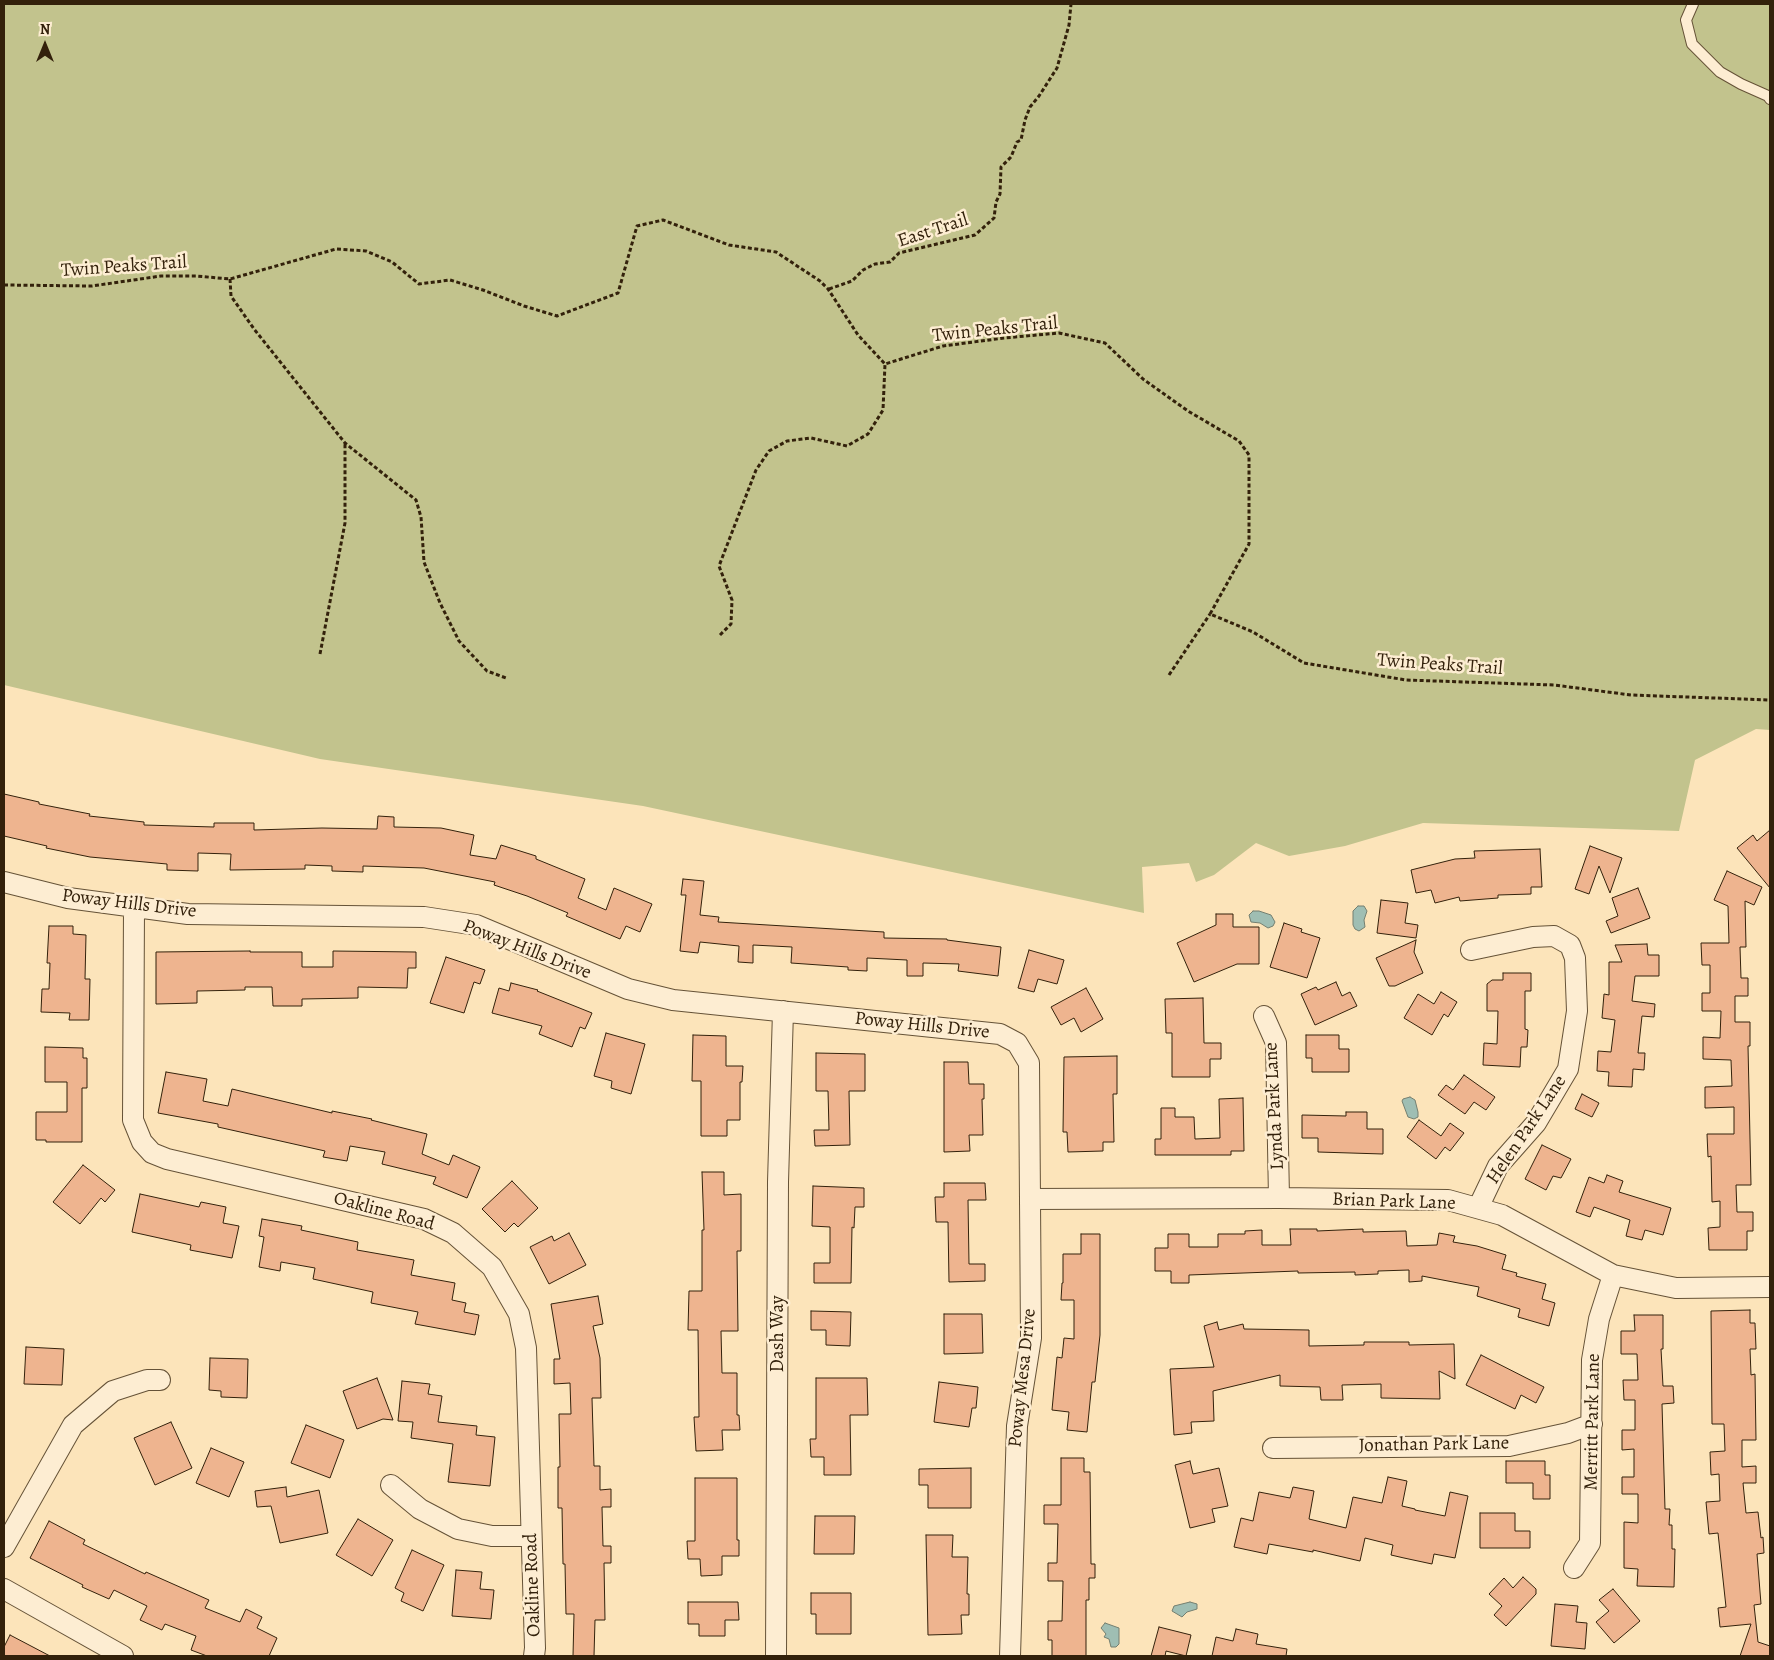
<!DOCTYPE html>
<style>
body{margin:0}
#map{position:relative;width:1774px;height:1660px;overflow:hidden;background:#fce4ba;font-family:Alegreya,serif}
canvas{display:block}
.frame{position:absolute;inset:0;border:5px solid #33210b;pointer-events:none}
.north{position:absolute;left:20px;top:20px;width:50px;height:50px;-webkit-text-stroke:4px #fdedd2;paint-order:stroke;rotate:0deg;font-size:14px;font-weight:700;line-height:20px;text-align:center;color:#33210b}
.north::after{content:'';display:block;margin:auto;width:18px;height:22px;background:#33210b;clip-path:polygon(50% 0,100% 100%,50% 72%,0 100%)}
</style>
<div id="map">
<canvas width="1774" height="1660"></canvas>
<div class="frame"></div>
<div class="north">N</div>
</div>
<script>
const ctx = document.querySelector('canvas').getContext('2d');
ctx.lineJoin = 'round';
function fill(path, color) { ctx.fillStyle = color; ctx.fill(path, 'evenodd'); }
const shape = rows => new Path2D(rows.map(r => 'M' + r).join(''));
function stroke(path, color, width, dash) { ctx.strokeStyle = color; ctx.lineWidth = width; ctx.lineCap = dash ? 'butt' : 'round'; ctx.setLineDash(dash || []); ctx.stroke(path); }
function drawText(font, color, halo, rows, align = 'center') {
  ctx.font = font + ' Alegreya,serif'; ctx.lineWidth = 5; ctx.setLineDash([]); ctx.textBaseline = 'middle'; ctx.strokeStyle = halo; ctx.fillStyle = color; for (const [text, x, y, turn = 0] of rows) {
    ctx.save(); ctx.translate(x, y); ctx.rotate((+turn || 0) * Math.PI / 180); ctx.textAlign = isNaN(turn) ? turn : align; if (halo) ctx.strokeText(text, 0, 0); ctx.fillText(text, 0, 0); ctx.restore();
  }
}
fill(shape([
 [4,4,1770,4,1770,730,1756,729,1695,760,1679,831,1423,823,1345,846,1289,856,1256,843,1214,875,1196,882,1189,863,1142,867,1144,913,643,806,320,759,4,685]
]), '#c2c38d');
const water = shape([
 [1358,906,1364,906,1367,911,1364,920,1365,927,1359,931,1355,929,1353,925,1353,911,1358,906],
 [1253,911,1259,911,1271,915,1275,922,1273,926,1268,928,1260,923,1251,922,1249,915,1253,911],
 [1410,1097,1415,1100,1418,1112,1418,1117,1414,1119,1408,1117,1402,1101,1403,1099,1410,1097],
 [1190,1602,1197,1604,1197,1609,1187,1612,1182,1617,1172,1611,1174,1606,1190,1602],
 [1105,1623,1119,1628,1119,1644,1116,1647,1111,1647,1109,1639,1104,1637,1106,1634,1101,1628,1105,1623]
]);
fill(water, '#9fbeb3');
stroke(water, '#747f70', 1);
const building = shape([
 [4,794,39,802,39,804,90,814,89,816,144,822,144,825,214,827,214,823,254,823,254,830,322,828,377,829,378,816,394,817,394,827,441,828,474,835,470,855,496,859,501,845,536,856,536,859,585,879,578,898,606,910,614,888,652,904,640,932,626,926,620,939,566,916,568,913,527,896,494,885,495,882,424,868,363,866,363,872,332,871,332,866,305,865,305,869,230,870,231,854,198,853,198,871,167,870,167,864,90,857,46,848,47,846,4,836,4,794],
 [1770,830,1770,888,1737,848,1753,835,1757,841,1770,830],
 [1590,846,1622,858,1610,893,1599,866,1589,894,1575,889,1590,846],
 [1540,849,1542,887,1531,887,1531,894,1498,895,1498,898,1460,901,1459,897,1435,903,1431,890,1416,893,1411,870,1455,859,1475,858,1474,851,1540,849],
 [1727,871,1762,887,1754,905,1745,901,1746,947,1740,947,1741,978,1748,978,1748,996,1735,996,1735,1022,1750,1022,1750,1046,1748,1046,1751,1185,1736,1185,1737,1212,1753,1212,1753,1231,1747,1231,1747,1250,1709,1250,1708,1228,1720,1227,1720,1201,1712,1202,1711,1156,1708,1157,1707,1134,1734,1134,1734,1107,1705,1108,1705,1087,1732,1086,1731,1060,1703,1059,1703,1037,1720,1038,1721,1011,1702,1011,1702,993,1710,993,1710,965,1702,965,1701,943,1729,943,1728,906,1714,900,1727,871],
 [683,879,704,881,700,915,719,917,718,922,884,932,884,938,947,939,947,940,1001,947,998,976,958,971,959,964,923,963,923,976,907,976,907,960,867,958,867,971,848,970,848,967,791,963,792,947,753,945,753,963,738,962,739,946,700,942,698,953,680,951,686,895,681,895,683,879],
 [1638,888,1650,918,1611,933,1606,921,1618,916,1612,898,1638,888],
 [1381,900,1408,903,1405,923,1418,925,1416,938,1377,933,1381,900],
 [1216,914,1233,914,1233,927,1259,927,1259,964,1237,964,1194,982,1177,943,1216,925,1216,914],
 [1284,923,1302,929,1301,932,1320,938,1307,978,1270,967,1284,923],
 [49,926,73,926,73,934,86,935,85,979,90,979,89,1020,69,1020,70,1013,41,1012,42,989,49,989,50,963,47,963,49,926],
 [1416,940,1414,952,1423,973,1395,986,1389,986,1376,958,1416,940],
 [1647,944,1648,955,1659,955,1659,976,1635,976,1632,1001,1655,1004,1654,1017,1642,1016,1638,1053,1645,1053,1644,1070,1633,1069,1632,1087,1608,1086,1609,1072,1597,1071,1598,1051,1611,1052,1615,1020,1602,1018,1604,994,1609,995,1609,962,1622,962,1615,945,1647,944],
 [1029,950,1064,960,1057,984,1038,979,1034,992,1018,988,1029,950],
 [250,951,250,952,302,952,302,967,333,967,333,951,416,952,416,968,408,968,407,988,358,987,358,998,302,999,302,1006,273,1006,272,987,245,987,245,990,197,991,197,1003,156,1004,156,952,250,951],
 [446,957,485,970,480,984,474,982,464,1013,430,1003,446,957],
 [1503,973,1531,973,1531,991,1525,991,1525,1029,1528,1030,1527,1047,1521,1047,1520,1067,1483,1065,1484,1043,1497,1044,1498,1011,1487,1011,1487,984,1492,980,1503,980,1503,973],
 [1336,982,1342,996,1350,992,1357,1006,1315,1025,1301,994,1316,987,1318,990,1336,982],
 [511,983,538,990,537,991,592,1013,585,1029,580,1027,572,1047,539,1034,542,1026,492,1013,499,988,509,991,511,983],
 [1086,988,1103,1019,1081,1032,1074,1018,1061,1025,1051,1007,1086,988],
 [1441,992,1457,1002,1448,1017,1444,1014,1432,1035,1404,1018,1418,994,1434,1004,1441,992],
 [1203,998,1204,1043,1221,1043,1221,1059,1210,1059,1210,1077,1172,1077,1172,1033,1166,1033,1165,999,1203,998],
 [606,1033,645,1044,631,1094,611,1088,612,1081,594,1076,606,1033],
 [693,1035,726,1036,726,1066,743,1066,742,1082,740,1082,740,1120,727,1120,727,1136,701,1136,701,1081,692,1081,693,1035],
 [1306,1035,1339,1035,1339,1049,1349,1049,1349,1072,1312,1072,1312,1058,1306,1058,1306,1035],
 [45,1047,83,1048,83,1058,87,1058,87,1088,82,1088,82,1142,46,1142,46,1140,36,1140,36,1112,67,1112,67,1082,45,1082,45,1047],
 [816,1053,865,1054,865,1091,849,1091,850,1145,815,1146,814,1130,829,1130,828,1091,816,1091,816,1053],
 [1117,1056,1117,1094,1113,1094,1114,1142,1103,1142,1103,1151,1068,1152,1067,1132,1063,1132,1064,1057,1117,1056],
 [944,1062,968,1062,969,1084,984,1084,984,1099,982,1099,983,1135,969,1135,970,1151,944,1152,944,1062],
 [166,1072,207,1079,203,1101,228,1106,232,1089,332,1113,332,1111,372,1119,371,1120,427,1134,422,1154,449,1165,453,1155,480,1167,467,1198,433,1184,436,1177,382,1164,385,1152,350,1146,347,1161,323,1157,325,1151,218,1127,218,1124,158,1113,166,1072],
 [1464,1075,1495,1097,1486,1110,1474,1102,1465,1114,1438,1095,1446,1085,1453,1090,1464,1075],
 [1582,1094,1599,1103,1592,1117,1575,1109,1582,1094],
 [1243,1098,1244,1151,1231,1151,1231,1155,1155,1155,1155,1139,1161,1139,1161,1108,1175,1108,1175,1117,1194,1117,1195,1139,1220,1138,1219,1099,1243,1098],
 [1346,1112,1367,1112,1367,1129,1383,1129,1383,1154,1318,1152,1318,1138,1302,1138,1302,1115,1346,1116,1346,1112],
 [1419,1120,1441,1136,1450,1123,1464,1133,1450,1151,1445,1147,1436,1159,1407,1137,1419,1120],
 [1542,1145,1571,1159,1561,1178,1553,1176,1546,1190,1525,1179,1542,1145],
 [83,1165,115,1190,105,1202,101,1198,80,1224,53,1202,83,1165],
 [702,1172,724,1172,724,1195,741,1194,741,1251,737,1251,738,1331,721,1331,722,1373,737,1373,737,1415,739,1415,740,1430,722,1430,723,1450,696,1451,694,1417,699,1417,698,1330,688,1330,689,1291,702,1291,702,1230,704,1230,702,1172],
 [1607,1175,1623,1181,1619,1192,1671,1208,1663,1235,1645,1230,1642,1240,1626,1236,1630,1220,1594,1207,1590,1217,1576,1212,1589,1177,1604,1183,1607,1175],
 [512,1181,538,1208,518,1227,514,1223,505,1232,482,1209,512,1181],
 [944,1183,985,1183,986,1200,968,1200,969,1264,985,1264,985,1281,949,1282,948,1222,936,1222,935,1197,944,1197,944,1183],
 [813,1186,864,1188,864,1207,855,1207,854,1228,852,1227,851,1283,814,1283,814,1263,830,1263,830,1227,812,1226,813,1186],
 [140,1194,199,1207,201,1202,226,1207,223,1223,239,1226,232,1258,190,1250,191,1245,132,1232,140,1194],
 [262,1219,302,1226,301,1230,358,1242,357,1250,414,1260,411,1275,455,1283,452,1300,466,1303,464,1312,479,1315,475,1335,415,1324,418,1312,371,1303,373,1292,313,1279,315,1268,281,1262,280,1271,259,1267,264,1237,259,1236,262,1219],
 [1290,1229,1317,1229,1317,1231,1363,1229,1363,1232,1406,1231,1407,1246,1437,1245,1439,1233,1455,1236,1453,1242,1477,1246,1506,1255,1502,1269,1517,1273,1516,1276,1546,1284,1542,1299,1555,1303,1549,1326,1518,1317,1520,1309,1477,1296,1479,1287,1422,1276,1422,1281,1409,1282,1409,1270,1378,1271,1378,1274,1355,1275,1355,1272,1298,1273,1298,1271,1189,1275,1189,1283,1171,1283,1171,1271,1155,1271,1155,1248,1168,1248,1168,1234,1189,1234,1189,1247,1218,1247,1218,1234,1245,1234,1245,1231,1262,1230,1262,1245,1291,1245,1290,1229],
 [569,1233,586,1265,549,1284,530,1247,552,1236,554,1241,569,1233],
 [1081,1234,1100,1234,1100,1335,1095,1382,1092,1382,1087,1432,1067,1430,1069,1412,1052,1410,1057,1357,1062,1358,1064,1338,1074,1339,1074,1300,1061,1300,1062,1283,1063,1283,1063,1254,1081,1254,1081,1234],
 [598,1296,603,1324,593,1326,600,1358,601,1398,592,1398,594,1466,600,1466,600,1490,611,1489,611,1507,602,1507,603,1546,611,1546,611,1563,604,1563,605,1620,595,1620,594,1656,573,1656,574,1614,566,1614,565,1564,563,1564,562,1508,558,1508,558,1467,560,1467,559,1414,571,1414,570,1383,554,1384,554,1359,560,1359,551,1304,598,1296],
 [1750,1310,1750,1323,1755,1323,1756,1349,1750,1349,1751,1375,1755,1374,1756,1440,1742,1440,1742,1467,1756,1466,1756,1483,1743,1483,1746,1513,1758,1512,1761,1538,1763,1537,1764,1553,1757,1554,1761,1604,1754,1605,1758,1642,1770,1646,1770,1656,1740,1656,1751,1624,1720,1627,1718,1608,1726,1607,1718,1533,1709,1534,1706,1502,1720,1501,1719,1474,1711,1475,1710,1452,1725,1451,1724,1424,1712,1424,1711,1311,1750,1310],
 [811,1311,851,1312,850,1346,826,1345,826,1330,811,1330,811,1311],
 [944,1314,982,1314,983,1353,944,1354,944,1314],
 [1634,1315,1663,1315,1663,1349,1661,1349,1663,1386,1673,1386,1674,1403,1662,1404,1665,1509,1670,1509,1669,1525,1672,1525,1672,1549,1675,1549,1674,1587,1637,1586,1638,1569,1624,1568,1624,1522,1638,1523,1638,1494,1622,1494,1622,1477,1634,1477,1634,1449,1622,1450,1622,1430,1635,1430,1635,1400,1624,1400,1623,1380,1638,1380,1637,1354,1621,1354,1621,1331,1635,1331,1634,1315],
 [1217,1322,1219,1330,1243,1324,1244,1329,1309,1330,1309,1346,1364,1345,1364,1342,1409,1342,1409,1345,1454,1344,1455,1379,1439,1371,1440,1399,1381,1398,1381,1384,1342,1385,1343,1400,1321,1400,1320,1387,1280,1386,1280,1375,1213,1391,1214,1421,1191,1422,1192,1433,1174,1435,1170,1369,1214,1367,1204,1326,1217,1322],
 [26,1347,64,1349,62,1385,24,1384,26,1347],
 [1481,1355,1544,1387,1536,1403,1521,1395,1515,1409,1466,1385,1481,1355],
 [210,1358,248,1359,247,1398,221,1397,221,1391,209,1390,210,1358],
 [377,1378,393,1420,383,1419,357,1429,343,1391,377,1378],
 [816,1378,867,1378,868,1415,850,1415,851,1475,824,1475,824,1457,811,1457,810,1439,816,1439,816,1378],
 [402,1381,430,1384,428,1394,442,1396,438,1422,477,1426,476,1435,495,1437,490,1486,448,1482,453,1444,411,1438,413,1422,398,1421,402,1381],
 [939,1382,978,1387,976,1408,972,1408,969,1427,934,1422,939,1382],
 [171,1422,192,1468,155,1485,134,1438,171,1422],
 [306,1425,344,1440,330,1478,291,1463,306,1425],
 [211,1448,244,1462,229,1497,196,1483,211,1448],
 [1061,1458,1084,1458,1084,1472,1090,1472,1091,1564,1095,1564,1095,1578,1089,1578,1089,1600,1086,1600,1086,1656,1052,1656,1052,1640,1048,1640,1048,1621,1062,1621,1063,1581,1048,1581,1048,1563,1057,1563,1058,1524,1044,1524,1044,1505,1061,1505,1061,1458],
 [1190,1461,1193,1474,1219,1468,1228,1506,1212,1509,1215,1522,1190,1528,1175,1465,1190,1461],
 [1506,1461,1545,1461,1545,1475,1550,1475,1550,1499,1533,1499,1533,1483,1506,1483,1506,1461],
 [971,1468,971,1508,928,1508,928,1485,919,1485,919,1469,971,1468],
 [1388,1477,1407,1481,1402,1506,1415,1509,1415,1510,1445,1516,1450,1492,1468,1496,1455,1558,1434,1554,1432,1564,1404,1558,1391,1555,1393,1545,1365,1538,1360,1561,1313,1550,1313,1552,1269,1544,1267,1554,1234,1547,1241,1518,1253,1521,1259,1492,1290,1498,1293,1487,1314,1491,1309,1519,1346,1528,1353,1497,1382,1503,1388,1477],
 [695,1478,737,1478,737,1540,739,1540,739,1556,722,1556,722,1575,701,1576,700,1559,688,1559,687,1541,695,1541,695,1478],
 [286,1487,287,1497,319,1490,328,1533,280,1543,271,1506,257,1507,255,1491,286,1487],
 [1480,1513,1515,1513,1515,1531,1530,1531,1530,1548,1480,1548,1480,1513],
 [815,1516,855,1516,854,1554,814,1554,815,1516],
 [358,1519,393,1540,372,1576,336,1555,358,1519],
 [49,1521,85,1540,83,1544,145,1574,146,1572,209,1600,205,1608,240,1622,246,1609,262,1617,257,1628,277,1638,269,1656,207,1656,191,1650,196,1636,165,1624,162,1630,140,1620,147,1606,114,1590,109,1599,82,1587,83,1585,30,1558,49,1521],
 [926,1535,953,1535,952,1557,968,1557,967,1594,969,1594,969,1615,961,1615,962,1634,928,1635,926,1535],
 [412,1550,444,1565,423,1611,401,1601,404,1593,395,1588,412,1550],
 [456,1570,482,1572,480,1589,494,1590,491,1619,452,1616,456,1570],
 [1523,1577,1536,1589,1536,1594,1506,1626,1494,1615,1502,1606,1489,1594,1504,1578,1513,1588,1523,1577],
 [1613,1589,1640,1621,1614,1643,1596,1622,1609,1611,1599,1600,1613,1589],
 [811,1593,851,1593,851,1634,816,1634,816,1614,811,1614,811,1593],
 [688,1602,738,1602,739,1620,725,1620,725,1636,699,1636,699,1624,688,1624,688,1602],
 [1555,1604,1578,1606,1576,1622,1587,1623,1585,1649,1551,1646,1555,1604],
 [1159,1627,1191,1635,1186,1656,1166,1651,1165,1656,1151,1656,1159,1627],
 [1236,1629,1258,1634,1256,1644,1287,1649,1286,1656,1212,1656,1216,1637,1233,1641,1236,1629],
 [10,1635,50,1656,4,1656,4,1647,10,1635]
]);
fill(building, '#eeb48f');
stroke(building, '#33210b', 1);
const service = shape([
 [1693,4,1686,20,1692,44,1720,72,1741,84,1768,96,1770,99]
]);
const minor = shape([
 [4,882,68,898,188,914,424,917,476,925,628,989,673,1000,1000,1034,1017,1043,1029,1063,1031,1338,1017,1426,1010,1656],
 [134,907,133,1120,142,1142,152,1153,167,1159,424,1219,453,1233,492,1267,519,1314,526,1348,535,1648,534,1656],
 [1471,950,1533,937,1554,936,1570,945,1575,958,1577,1011,1568,1069,1536,1123,1498,1166,1478,1208],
 [1264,1016,1276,1043,1279,1198],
 [1031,1199,1279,1198,1448,1200,1502,1215,1613,1275,1676,1288,1770,1287],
 [1273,1448,1509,1446,1568,1433,1592,1424],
 [391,1485,420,1509,458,1529,492,1536,531,1536],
 [4,1547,73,1425,113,1391,147,1380,160,1380],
 [1574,1568,1590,1543,1592,1360,1599,1319,1613,1275],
 [4,1589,123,1656],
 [776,1656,778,1182,783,1011]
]);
stroke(service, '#655237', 12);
stroke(minor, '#655237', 22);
stroke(shape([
 [230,279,231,296,254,329,345,443,416,500,421,517,424,562,440,603,459,641,487,671,506,678],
 [4,285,92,286,161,276,196,276,230,279,336,249,366,251,392,262,419,284,450,280,483,290,524,306,557,316,618,293,637,226,663,220,729,245,776,252,820,281,828,289,858,335,885,364,943,346,1004,338,1059,333,1105,343,1143,379,1188,411,1239,441,1249,455,1249,544,1210,614,1253,632,1304,663,1406,680,1554,685,1631,695,1770,700],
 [829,289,852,281,863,270,875,264,890,262,899,253,975,235,994,218,996,202,1000,194,1001,167,1011,157,1017,142,1021,140,1025,120,1030,107,1039,96,1057,68,1069,25,1071,4],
 [720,635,731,624,732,600,719,566,756,470,769,451,787,441,811,438,847,446,868,434,883,410,885,364],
 [320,654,345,523,345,444],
 [1169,675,1210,614]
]), '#33210b', 3, [4, 2.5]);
stroke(service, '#fdedd2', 10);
stroke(minor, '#fdedd2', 20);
drawText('19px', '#33210b', '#fdedd2', [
 ["East Trail",933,231,-18],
 ["Twin Peaks Trail",124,267,-4],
 ["Twin Peaks Trail",995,330,-6],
 ["Twin Peaks Trail",1440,665,4],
 ["Poway Hills Drive",129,904,7],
 ["Poway Hills Drive",527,950,21],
 ["Poway Hills Drive",922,1026,6],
 ["Lynda Park Lane",1275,1106,-93],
 ["Helen Park Lane",1527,1130,-56],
 ["Brian Park Lane",1394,1202,2],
 ["Oakline Road",384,1212,15],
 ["Dash Way",778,1334,-90],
 ["Poway Mesa Drive",1023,1378,-84],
 ["Merritt Park Lane",1593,1422,-89],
 ["Jonathan Park Lane",1434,1445,-1],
 ["Oakline Road",533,1585,-92]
]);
</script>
